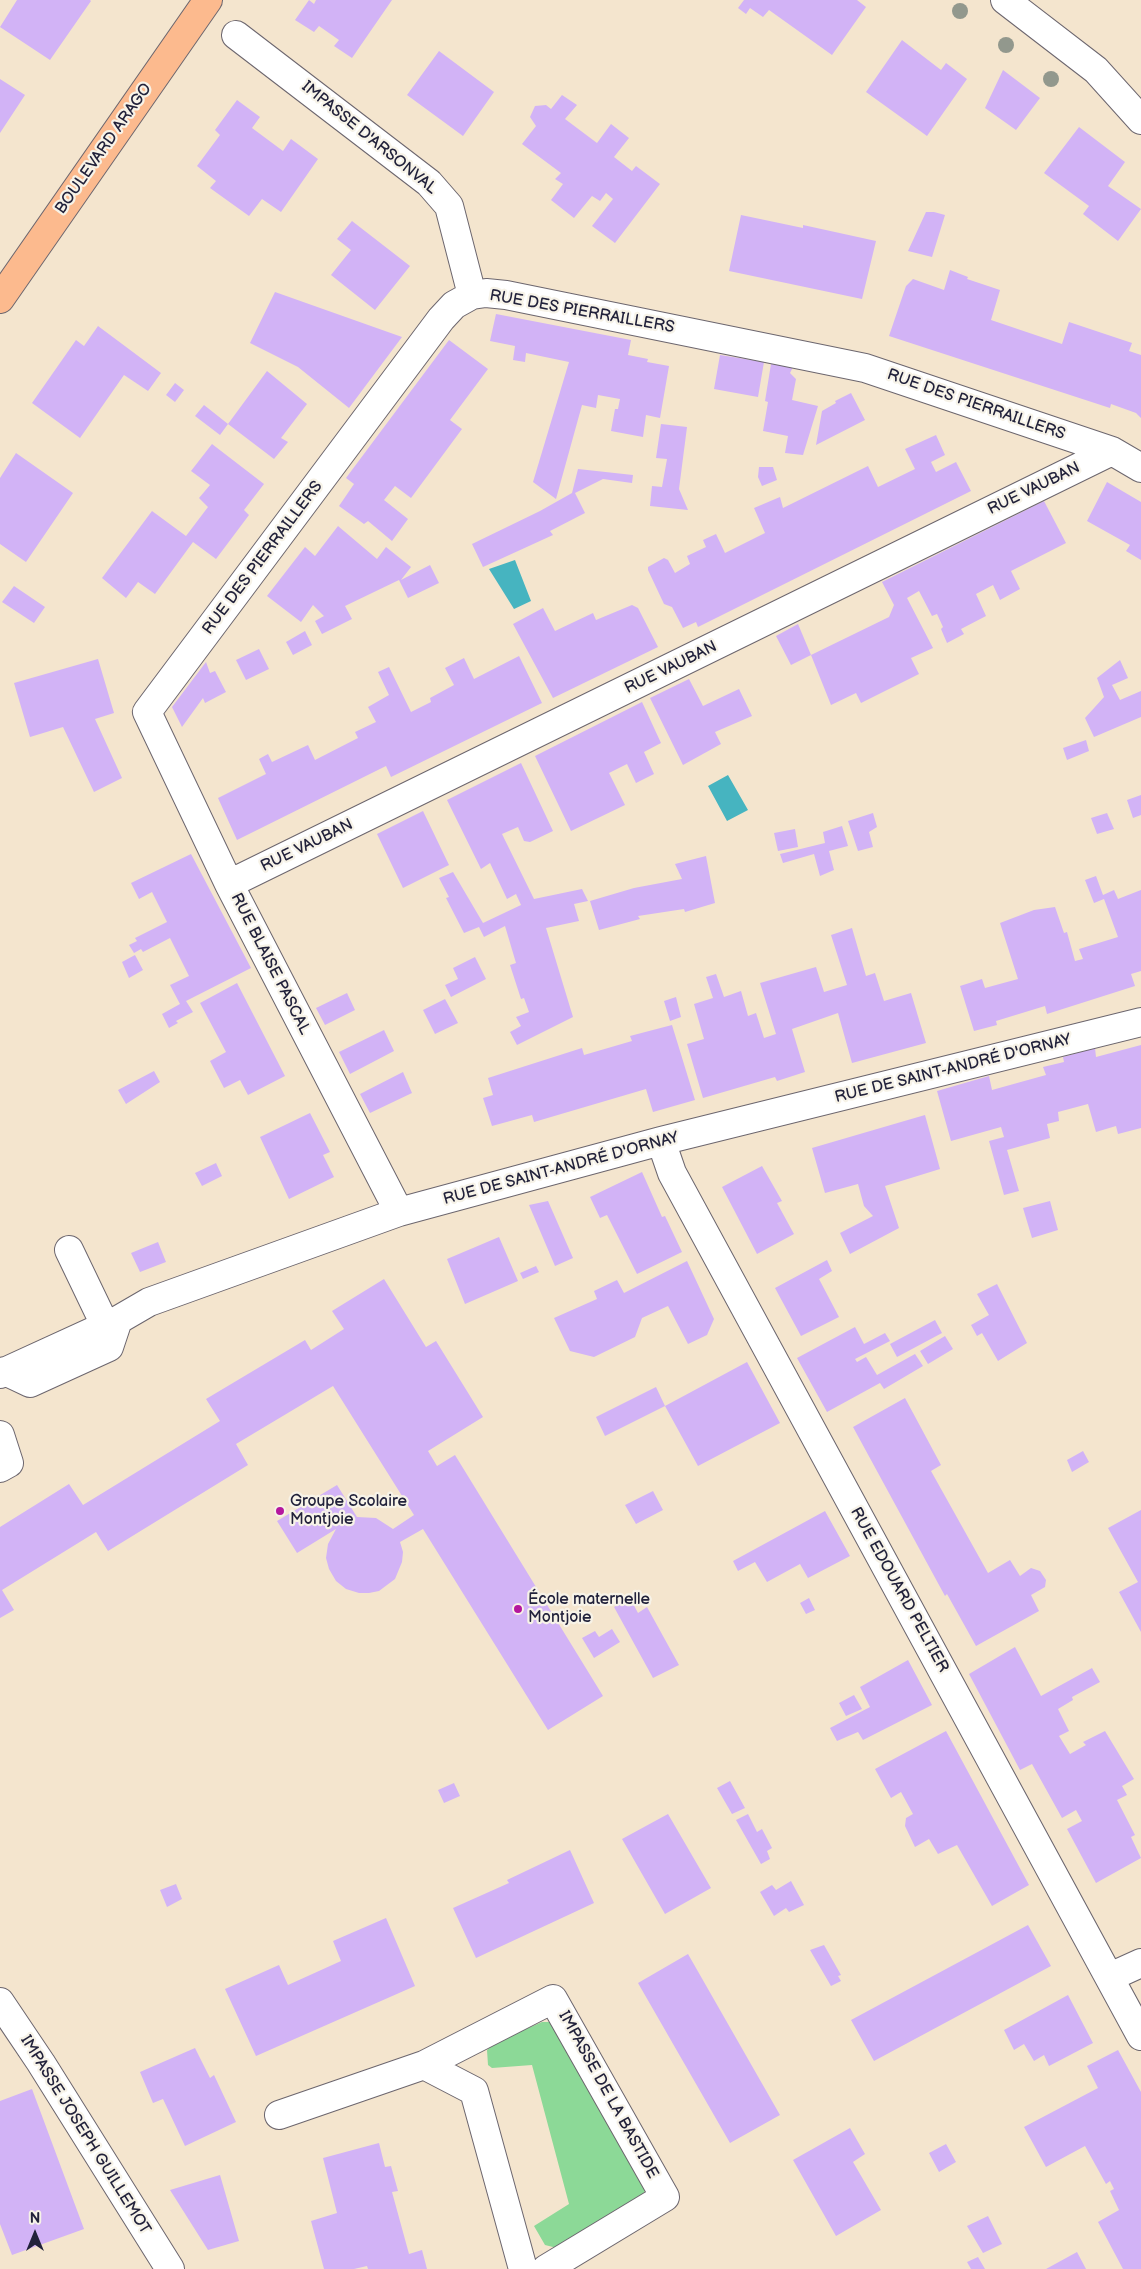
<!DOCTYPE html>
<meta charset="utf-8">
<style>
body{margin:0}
#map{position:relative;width:1141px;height:2269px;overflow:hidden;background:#f4e5ce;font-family:"Balsamiq Sans",sans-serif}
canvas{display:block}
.north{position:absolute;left:10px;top:2209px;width:50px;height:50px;-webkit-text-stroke:4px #f7f3e8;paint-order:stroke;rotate:0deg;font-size:14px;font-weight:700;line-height:20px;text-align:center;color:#22223b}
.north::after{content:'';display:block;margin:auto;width:18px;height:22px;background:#22223b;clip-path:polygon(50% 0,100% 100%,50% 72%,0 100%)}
</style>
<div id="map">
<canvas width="1141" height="2269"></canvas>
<div class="north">N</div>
</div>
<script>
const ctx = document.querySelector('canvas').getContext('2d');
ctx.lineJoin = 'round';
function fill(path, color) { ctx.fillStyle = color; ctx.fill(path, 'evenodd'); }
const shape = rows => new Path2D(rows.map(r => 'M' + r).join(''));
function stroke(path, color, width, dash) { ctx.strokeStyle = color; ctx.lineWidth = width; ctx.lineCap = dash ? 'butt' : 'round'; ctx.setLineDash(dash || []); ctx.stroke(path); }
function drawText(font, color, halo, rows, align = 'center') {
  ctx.font = font + ' "Balsamiq Sans",sans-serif'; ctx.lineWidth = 4.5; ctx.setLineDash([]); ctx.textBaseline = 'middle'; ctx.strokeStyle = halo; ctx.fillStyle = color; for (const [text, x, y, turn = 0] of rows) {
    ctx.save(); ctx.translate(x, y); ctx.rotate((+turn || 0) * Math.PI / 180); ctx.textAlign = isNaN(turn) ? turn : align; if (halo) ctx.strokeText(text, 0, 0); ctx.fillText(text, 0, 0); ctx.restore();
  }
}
fill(shape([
 [542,2022,551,2022,644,2184,645,2195,557,2248,545,2245,534,2226,569,2204,532,2065,492,2068,488,2065,487,2050,496,2042]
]), '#8cd997');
fill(shape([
 [515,560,531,601,514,609,489,569],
 [728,775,748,810,727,821,708,786]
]), '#46b4c0');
fill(shape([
 [17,0,90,0,91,1,50,60,0,27],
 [309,0,314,4,316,0,392,0,352,58,334,46,339,40,319,26,314,32,295,20],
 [744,0,857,0,866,7,832,55,769,10,763,17,750,8,746,14,738,8],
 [902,40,941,70,946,63,967,79,927,136,866,92],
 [439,51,494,92,463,136,407,95],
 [1003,70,1040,98,1016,130,985,108],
 [0,79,25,95,0,133],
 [562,95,577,105,565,119,597,143,611,124,629,138,614,157,632,171,636,166,660,184,615,243,592,226,613,199,606,193,600,201,592,196,574,218,551,200,563,184,555,179,561,173,522,144,536,126,530,117,535,106,546,105,551,109],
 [237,100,260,117,252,128,283,151,291,139,318,159,281,212,262,199,249,216,210,188,216,181,197,166,220,135,215,130],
 [1079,127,1125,162,1108,186,1141,209,1118,241,1083,214,1089,206,1044,173],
 [926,212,934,212,945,215,932,257,908,251],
 [741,215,803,228,803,225,876,241,862,299,729,271],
 [352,221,410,266,375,310,331,275,351,250,337,239],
 [950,270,968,277,967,279,1000,290,991,320,1062,344,1069,322,1132,343,1129,351,1141,355,1141,418,1136,413,1111,404,1110,408,889,336,906,286,913,279,944,290],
 [275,292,402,337,349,408,298,367,250,343],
 [496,314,631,340,628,355,648,359,647,362,669,366,660,418,646,415,643,437,611,431,615,409,618,409,620,399,598,395,596,408,582,405,556,499,533,482,569,362,526,353,525,362,513,360,515,346,490,341],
 [98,326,161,373,148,391,124,375,80,438,32,403,76,340,84,346],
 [449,340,488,369,450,420,462,429,411,498,395,486,384,500,408,519,392,541,368,521,364,524,339,506,354,484,346,478],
 [720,355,764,362,758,397,714,389],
 [771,364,793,367,790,373,796,379,792,400,818,406,803,455,785,453,788,436,763,431,768,402,765,401],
 [267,371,307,404,281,438,288,442,274,459,228,424],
 [175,383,184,390,175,402,166,395],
 [851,393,865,420,816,445,822,411,836,403,835,401],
 [204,405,228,424,220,435,195,416],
 [661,424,687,427,679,489,688,510,650,506,652,486,662,487,667,459,656,458],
 [936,435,945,455,931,462,936,472,956,462,971,491,698,627,696,622,683,628,672,607,664,604,648,570,648,567,664,558,668,560,675,573,690,564,687,556,706,547,703,540,716,534,725,553,765,533,754,508,780,497,783,508,868,466,878,487,915,469,905,449],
 [212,444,264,484,244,510,249,515,216,559,193,542,155,594,138,582,126,598,102,578,152,511,186,536,208,507,199,498,210,485,191,471],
 [16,453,73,493,26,562,0,544,0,478],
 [759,467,773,467,777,480,762,486,758,477],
 [578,469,633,475,632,483,603,479,575,493,585,513,550,531,553,535,483,567,472,544,540,511,572,493],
 [1107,482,1141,502,1141,560,1126,551,1130,545,1087,521],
 [1044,501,1066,543,1011,571,1020,589,1000,600,993,585,976,594,986,616,961,629,964,634,947,643,941,629,943,627,937,614,932,616,919,591,907,598,933,648,911,658,919,674,861,703,856,693,831,705,811,655,889,617,894,605,882,582],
 [338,526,377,559,386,547,411,567,401,580,430,565,439,583,408,598,399,580,345,606,352,619,322,634,315,621,324,616,313,605,301,622,267,596,305,547,315,556],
 [14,586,45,607,34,623,2,602],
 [632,605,638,608,658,647,553,698,513,624,543,608,555,631,593,613,596,620],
 [798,624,811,655,791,665,776,636],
 [305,631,312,645,293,655,286,642],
 [259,649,269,669,246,680,236,660],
 [519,656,542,703,391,777,386,766,237,840,218,798,266,774,259,759,268,754,272,762,308,745,315,760,358,738,355,732,376,722,368,707,389,695,378,672,389,667,411,712,431,702,430,698,454,685,445,668,464,658,474,679],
 [98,659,114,713,95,719,122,778,94,792,63,727,30,737,14,683],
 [1120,660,1128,678,1112,685,1120,700,1141,691,1141,717,1094,737,1085,718,1104,697,1097,678],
 [206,662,210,673,215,671,226,692,205,703,203,698,182,727,172,707],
 [689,679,703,706,739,689,752,716,715,732,721,744,683,765,650,698],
 [642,702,661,743,644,752,654,774,636,783,627,764,609,773,625,805,571,831,535,756],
 [1086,740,1089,751,1067,760,1063,748],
 [521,763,553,831,530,842,524,841,518,827,502,834,534,899,582,889,588,901,574,904,579,921,546,928,573,1017,517,1045,510,1032,521,1026,516,1017,529,1012,524,998,521,999,510,965,516,963,505,926,484,937,479,927,464,933,446,898,449,897,439,878,453,872,483,923,521,905,516,894,507,899,490,863,481,869,447,800],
 [1141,795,1141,815,1133,818,1127,800],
 [423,811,449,865,403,888,377,834],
 [873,813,877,827,869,832,873,847,858,851,848,821],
 [1107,813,1114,829,1097,834,1091,818],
 [842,826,848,846,829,851,834,870,820,876,814,854,783,863,780,854,825,843,823,832],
 [795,829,798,847,778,851,774,833],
 [191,854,251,968,186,1001,193,1012,176,1021,178,1023,169,1028,162,1014,180,1004,170,985,189,976,170,938,143,952,141,949,134,953,129,945,137,941,135,938,167,922,152,892,139,899,131,883],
 [706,856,715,903,685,912,684,909,638,916,640,919,599,930,590,901,634,888,682,879,675,864],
 [1096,876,1103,895,1114,890,1118,899,1141,890,1141,971,1131,974,1135,986,1047,1014,1045,1006,996,1021,997,1025,974,1031,960,986,982,979,985,988,1018,979,1000,923,1034,910,1055,907,1064,933,1067,932,1075,961,1083,959,1079,949,1118,937,1104,899,1094,903,1085,880],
 [852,928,866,976,875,973,884,1001,911,993,926,1043,852,1063,838,1013,792,1029,805,1072,777,1081,775,1077,703,1098,687,1044,704,1039,694,1004,713,998,706,977,716,974,724,997,741,991,748,1016,756,1013,764,1038,776,1034,760,983,816,967,824,992,847,985,831,935],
 [135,955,143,970,129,978,122,962],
 [475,957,486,979,451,997,445,985,458,979,453,968],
 [237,983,285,1076,248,1095,240,1080,224,1088,210,1061,226,1052,200,1003],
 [347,993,355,1010,325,1025,316,1008],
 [676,997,681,1017,670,1021,664,1001],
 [445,999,458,1023,435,1034,423,1010],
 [672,1025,695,1100,653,1112,646,1089,534,1122,532,1115,492,1126,483,1098,493,1095,488,1078,582,1048,584,1055,632,1041,630,1036],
 [384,1030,394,1051,350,1074,339,1052],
 [1141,1045,1141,1128,1118,1134,1116,1126,1096,1132,1088,1104,1058,1112,1059,1121,1047,1124,1050,1138,1007,1150,1019,1191,1004,1195,989,1141,1004,1137,1001,1127,951,1141,937,1091,989,1076,992,1090,1046,1075,1043,1067,1064,1062,1063,1057,1095,1048,1096,1057],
 [154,1071,160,1082,126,1104,118,1090],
 [403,1072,412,1093,370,1113,360,1094],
 [310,1113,330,1152,323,1155,334,1177,289,1199,260,1137],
 [925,1115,940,1169,885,1186,899,1228,850,1254,840,1233,873,1216,864,1206,858,1184,825,1193,812,1148],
 [216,1163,222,1176,202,1186,195,1173],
 [762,1166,782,1201,777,1203,794,1234,757,1254,722,1187],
 [642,1172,662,1217,665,1216,682,1252,637,1274,607,1215,600,1218,590,1197],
 [548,1201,573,1258,555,1266,529,1205],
 [1050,1201,1058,1230,1032,1238,1023,1208],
 [499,1237,518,1281,465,1304,447,1259],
 [158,1242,166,1262,140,1272,131,1253],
 [827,1260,832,1271,819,1279,839,1317,801,1336,775,1288],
 [687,1261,714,1319,707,1335,688,1344,668,1306,642,1318,635,1337,594,1357,570,1351,554,1318,597,1299,594,1291,617,1280,624,1293],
 [536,1266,539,1272,523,1279,520,1273],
 [384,1279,426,1347,436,1341,483,1417,428,1451,437,1466,455,1455,603,1696,548,1730,423,1529,400,1542,403,1552,402,1562,395,1579,379,1591,369,1593,359,1593,346,1589,336,1581,329,1569,326,1558,328,1544,336,1529,297,1553,277,1521,337,1485,357,1517,376,1518,393,1529,414,1515,333,1386,236,1444,248,1465,108,1551,96,1532,2,1590,14,1610,0,1618,0,1527,69,1484,83,1505,220,1421,206,1399,305,1340,311,1350,344,1329,332,1311],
 [997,1284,1027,1343,998,1361,982,1333,977,1336,971,1325,989,1315,977,1294],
 [935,1320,942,1333,897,1357,890,1344],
 [855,1327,864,1344,885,1333,890,1341,855,1359,857,1362,866,1357,877,1375,915,1354,923,1366,884,1389,880,1383,827,1412,797,1358],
 [945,1336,953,1349,928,1364,920,1351],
 [747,1362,780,1423,698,1466,665,1406],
 [656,1387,665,1406,605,1436,596,1417],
 [905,1398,941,1465,931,1471,988,1573,1010,1560,1020,1576,1031,1568,1040,1571,1046,1580,1045,1587,1031,1595,1039,1611,976,1646,947,1594,945,1596,853,1427],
 [1083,1451,1089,1462,1072,1472,1067,1460],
 [653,1491,663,1510,636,1524,625,1505],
 [1141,1510,1141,1632,1119,1592,1138,1582,1108,1528],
 [825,1511,850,1556,808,1578,800,1564,767,1582,755,1562,738,1571,733,1561],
 [630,1598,638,1613,647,1607,679,1665,653,1678,614,1607],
 [809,1598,815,1610,806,1614,800,1603],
 [612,1629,620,1642,594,1658,582,1638,595,1631,599,1637],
 [1015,1647,1041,1696,1092,1668,1100,1682,1072,1697,1073,1700,1058,1709,1069,1731,1059,1736,1070,1754,1086,1745,1083,1742,1105,1731,1134,1779,1122,1786,1127,1795,1117,1800,1135,1835,1131,1837,1141,1858,1096,1883,1067,1829,1082,1821,1076,1810,1062,1818,1032,1764,1020,1770,969,1674],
 [908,1660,932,1705,863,1740,858,1732,837,1741,830,1728,870,1707,860,1687],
 [854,1695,862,1709,846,1716,839,1703],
 [946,1731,1029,1885,992,1906,957,1845,938,1854,929,1839,915,1847,905,1826,906,1818,913,1814,901,1792,891,1798,875,1769],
 [730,1781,745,1808,732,1814,717,1788],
 [454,1783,460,1796,444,1803,438,1790],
 [668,1814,711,1888,665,1914,622,1839],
 [748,1814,757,1832,762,1829,772,1848,767,1851,770,1859,761,1864,736,1820],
 [570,1850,594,1903,476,1958,453,1908,509,1883,507,1880],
 [791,1881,804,1905,789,1912,786,1908,774,1916,760,1892,772,1885,776,1890],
 [176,1884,182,1899,167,1907,160,1890],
 [386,1918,415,1986,256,2056,225,1989,279,1965,288,1985,341,1961,333,1941],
 [1028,1925,1051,1966,874,2061,851,2020],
 [824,1945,841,1975,838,1976,841,1981,831,1986,810,1950],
 [688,1954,780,2115,730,2143,638,1983],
 [1068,1995,1093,2043,1049,2066,1044,2055,1034,2061,1024,2044,1014,2050,1004,2030],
 [195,2048,210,2078,214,2075,236,2122,185,2146,163,2099,153,2103,140,2072],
 [1118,2050,1141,2092,1141,2269,1123,2269,1098,2222,1119,2210,1110,2191,1114,2189,1110,2181,1106,2184,1085,2146,1046,2167,1024,2127,1098,2088,1087,2066],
 [32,2089,84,2229,12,2255,0,2224,0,2101],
 [850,2128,865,2154,853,2162,881,2210,836,2236,793,2160],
 [379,2143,385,2167,391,2166,398,2191,392,2192,409,2254,422,2250,427,2269,368,2269,367,2266,354,2269,324,2269,311,2221,337,2213,323,2158],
 [946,2144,956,2162,939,2172,929,2153],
 [220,2175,239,2241,208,2250,170,2190],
 [988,2216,1002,2244,983,2253,967,2226],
 [1077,2252,1086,2269,1046,2269],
 [978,2257,985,2269,971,2269,967,2262]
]), '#d2b3f6');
const minor = shape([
 [1005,0,1096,70,1141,120],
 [236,35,429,183,449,206,472,295],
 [229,884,1112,451],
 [661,1141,672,1173,1141,2036],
 [399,1212,229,884,147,712,441,319,454,305,472,295,486,293,506,295,865,368,1112,451,1141,468],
 [69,1250,105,1325],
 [5,1371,30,1383,109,1347,118,1320],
 [0,1374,118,1320,149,1302,399,1212,661,1141,1141,1022],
 [0,1435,9,1463,0,1468],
 [1110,1977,1141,1963],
 [0,2002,41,2063,170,2269],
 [424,2065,553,1999,665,2197,546,2269],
 [279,2115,424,2065,474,2091,523,2269]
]);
const major = shape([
 [0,299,208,0]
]);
stroke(minor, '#6c666e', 30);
stroke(major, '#6c666e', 30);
stroke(minor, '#fff', 28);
stroke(major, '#fcba8e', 28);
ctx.fillStyle = '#92988d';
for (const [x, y] of [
 [960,11],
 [1006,45],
 [1051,79]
]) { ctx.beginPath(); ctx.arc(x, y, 8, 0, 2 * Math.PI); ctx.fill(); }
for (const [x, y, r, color] of [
 [280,1511,5,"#b5179e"],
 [518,1609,5,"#b5179e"]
]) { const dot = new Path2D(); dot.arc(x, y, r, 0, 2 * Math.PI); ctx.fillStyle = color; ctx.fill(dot); stroke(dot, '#f7f3e8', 2); }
drawText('16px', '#22223b', '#f7f3e8', [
 ["IMPASSE D'ARSONVAL",369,138,39],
 ["BOULEVARD ARAGO",104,149,-55],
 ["RUE DES PIERRAILLERS",582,312,10],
 ["RUE DES PIERRAILLERS",976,405,19],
 ["RUE VAUBAN",1034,489,-26],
 ["RUE DES PIERRAILLERS",263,558,-53],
 ["RUE VAUBAN",671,668,-26],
 ["RUE VAUBAN",307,846,-26],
 ["RUE BLAISE PASCAL",270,964,63],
 ["RUE DE SAINT-ANDRÉ D'ORNAY",953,1069,-14],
 ["RUE DE SAINT-ANDRÉ D'ORNAY",561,1169,-15],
 ["RUE EDOUARD PELTIER",899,1590,61],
 ["IMPASSE DE LA BASTIDE",608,2095,61],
 ["IMPASSE JOSEPH GUILLEMOT",85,2135,58]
]);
drawText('16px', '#22223b', '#f7f3e8', [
 ["Groupe Scolaire",290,1502],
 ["Montjoie",290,1520],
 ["École maternelle",528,1600],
 ["Montjoie",528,1618]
], 'left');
</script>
